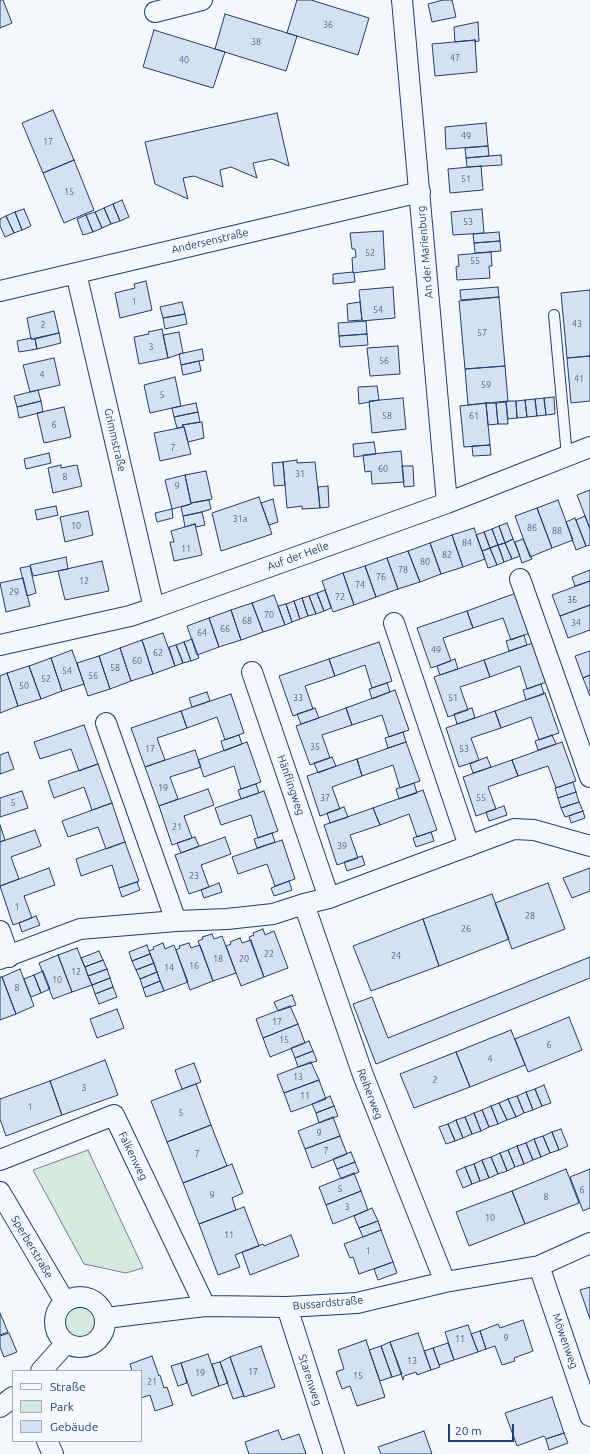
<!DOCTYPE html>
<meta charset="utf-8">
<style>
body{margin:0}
#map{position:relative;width:590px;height:1454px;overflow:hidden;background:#f4f7fb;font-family:Ubuntu,sans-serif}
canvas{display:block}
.legend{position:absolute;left:12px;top:1370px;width:130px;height:72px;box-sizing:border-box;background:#f4f7fb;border:1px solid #9eadc5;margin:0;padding:5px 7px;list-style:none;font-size:12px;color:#1d3f73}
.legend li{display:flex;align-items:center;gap:8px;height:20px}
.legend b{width:20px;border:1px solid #9eadc5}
.scale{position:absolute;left:448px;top:1424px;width:66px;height:18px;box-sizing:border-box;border:2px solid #1d3f73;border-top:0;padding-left:5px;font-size:12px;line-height:14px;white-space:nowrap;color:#1d3f73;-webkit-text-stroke:3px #f4f7fb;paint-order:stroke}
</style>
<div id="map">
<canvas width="590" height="1454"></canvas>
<ul class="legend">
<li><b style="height:5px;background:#f4f7fb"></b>Straße</li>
<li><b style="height:11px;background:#d7e8df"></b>Park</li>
<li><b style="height:11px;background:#d5e0f0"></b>Gebäude</li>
</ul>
<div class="scale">20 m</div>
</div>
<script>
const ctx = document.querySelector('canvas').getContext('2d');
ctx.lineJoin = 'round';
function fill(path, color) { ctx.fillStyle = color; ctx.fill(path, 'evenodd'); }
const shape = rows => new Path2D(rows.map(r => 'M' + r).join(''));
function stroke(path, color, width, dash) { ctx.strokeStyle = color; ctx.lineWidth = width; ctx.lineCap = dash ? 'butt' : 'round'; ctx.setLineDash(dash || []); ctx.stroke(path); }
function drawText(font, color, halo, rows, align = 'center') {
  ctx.font = font + ' Ubuntu,sans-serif'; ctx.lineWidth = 3; ctx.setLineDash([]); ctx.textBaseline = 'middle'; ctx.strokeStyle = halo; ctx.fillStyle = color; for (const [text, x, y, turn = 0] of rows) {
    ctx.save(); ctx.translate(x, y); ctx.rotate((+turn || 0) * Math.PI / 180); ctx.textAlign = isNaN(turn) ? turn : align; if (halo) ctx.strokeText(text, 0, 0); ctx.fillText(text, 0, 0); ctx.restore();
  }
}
const green = shape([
 [88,1150,143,1268,126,1273,84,1264,33,1170,88,1150],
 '64 1322a16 16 0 1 1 32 0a16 16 0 1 1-32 0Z'
]);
fill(green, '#d7e8df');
stroke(green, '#687fa3', 1);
const building = shape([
 [0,0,3,0,12,23,0,28,0,0],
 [297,0,311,0,369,18,358,55,287,33,297,0],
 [443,0,452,0,456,17,432,22,428,4,443,0],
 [225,14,297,36,286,71,215,49,225,14],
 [478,22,479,41,475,42,475,40,455,42,454,27,478,22],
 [154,30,225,52,213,88,143,67,154,30],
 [475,40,477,72,435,76,432,44,475,40],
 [53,110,74,160,43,173,22,123,53,110],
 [277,113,289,166,272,159,253,163,257,178,231,167,220,170,223,187,194,176,183,178,188,199,155,184,145,142,277,113],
 [486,123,488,146,446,149,445,127,486,123],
 [488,146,489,156,466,158,465,148,488,146],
 [501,155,502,165,467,167,466,158,501,155],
 [74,160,94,210,64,223,43,173,74,160],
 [481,166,483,190,450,193,448,169,481,166],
 [122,200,129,217,120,221,113,204,122,200],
 [113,204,120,221,111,224,104,208,113,204],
 [104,208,111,224,102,228,95,212,104,208],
 [24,209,31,226,22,230,15,212,24,209],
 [482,209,484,233,453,235,451,212,482,209],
 [15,212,22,230,14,233,6,216,15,212],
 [95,212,102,228,93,232,86,215,95,212],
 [86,215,93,232,83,235,77,219,86,215],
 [6,216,14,233,5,237,0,226,0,219,6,216],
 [383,231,385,269,353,273,352,258,356,257,355,249,352,249,350,233,383,231],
 [499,232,500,241,474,243,473,234,499,232],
 [500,241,501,251,475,253,474,243,500,241],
 [491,252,492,266,489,266,490,278,457,280,456,267,459,266,458,255,491,252],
 [353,272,354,273,355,282,333,284,333,274,353,272],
 [146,281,152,310,120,318,115,293,135,288,134,284,146,281],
 [393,287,395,318,362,321,359,290,393,287],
 [498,287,499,297,461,300,460,290,498,287],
 [590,290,590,356,567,358,561,293,590,290],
 [499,297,505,366,465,369,459,301,499,297],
 [182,302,185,314,163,318,160,307,182,302],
 [360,302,362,320,348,321,347,304,360,302],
 [54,311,59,333,31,339,27,318,54,311],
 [185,314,187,324,165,329,163,318,185,314],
 [366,321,367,334,339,336,338,323,366,321],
 [162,329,168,358,139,364,134,337,149,334,148,332,162,329],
 [179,332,183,353,168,358,163,335,179,332],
 [59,333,61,343,37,349,35,339,59,333],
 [367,334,368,345,340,347,339,336,367,334],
 [31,338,31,339,35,339,37,349,19,352,17,341,31,338],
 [398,346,400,374,370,376,367,348,398,346],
 [202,349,204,360,181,365,179,354,202,349],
 [590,356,590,401,571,403,567,358,590,356],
 [54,358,60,385,30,392,23,365,54,358],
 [199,361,201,371,183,375,181,365,199,361],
 [505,366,508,401,468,405,465,369,505,366],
 [175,377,181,406,150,413,144,385,175,377],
 [377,386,379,400,359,404,358,387,377,386],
 [38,390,41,401,17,407,14,396,38,390],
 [554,397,555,414,546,415,544,398,554,397],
 [403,398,406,429,372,433,369,401,403,398],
 [544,398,546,415,537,416,535,399,544,398],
 [535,399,537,416,527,417,525,400,535,399],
 [525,400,527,417,517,418,516,401,525,400],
 [41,401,43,412,19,418,17,407,41,401],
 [508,401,516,401,517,418,508,419,506,402,508,401],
 [506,402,508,424,498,424,496,403,506,402],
 [196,403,198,412,174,417,172,408,196,403],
 [486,403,496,403,498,424,488,425,486,403],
 [486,403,490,445,464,447,460,406,486,403],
 [64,407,71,437,44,443,37,413,64,407],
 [198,412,200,422,182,425,183,427,177,428,174,417,198,412],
 [202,422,204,438,188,442,184,427,182,425,202,422],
 [184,427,191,454,160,461,154,433,184,427],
 [374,442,376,454,354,457,353,444,374,442],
 [490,445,491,455,473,456,472,446,490,445],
 [401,451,404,482,372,484,371,471,365,472,363,455,401,451],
 [49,453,51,463,26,469,24,459,49,453],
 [297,460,297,463,315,462,320,508,302,509,302,506,287,508,283,462,297,460],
 [283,462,285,485,274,486,272,463,283,462],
 [61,465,61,468,77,465,82,486,53,493,48,468,61,465],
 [402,466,413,466,414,486,404,487,402,466],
 [206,471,212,499,191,503,185,475,206,471],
 [185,475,191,504,172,509,165,480,185,475],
 [328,486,329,507,320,508,318,487,328,486],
 [590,490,590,529,577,495,590,490],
 [259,497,272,534,221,551,212,513,259,497],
 [273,499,278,522,269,525,261,503,273,499],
 [209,500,211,509,202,512,183,516,181,507,191,504,191,503,209,500],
 [558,500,573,540,552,548,537,508,558,500],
 [56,506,58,515,37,520,35,510,56,506],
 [537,508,552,548,530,557,515,516,537,508],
 [172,509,173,518,157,522,155,513,172,509],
 [88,511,93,535,65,542,60,517,88,511],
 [202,512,205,525,196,527,195,524,185,527,183,516,202,512],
 [585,516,590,529,590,545,586,546,576,520,585,516],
 [575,518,586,546,576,550,566,522,575,518],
 [507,523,513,539,505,543,499,526,507,523],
 [195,524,202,555,174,561,170,542,174,542,171,531,195,524],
 [499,526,505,543,498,545,492,529,499,526],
 [474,528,485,559,463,567,452,535,474,528],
 [492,529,498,545,490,548,484,532,492,529],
 [484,532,490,548,482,551,476,535,484,532],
 [452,535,463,567,441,574,430,543,452,535],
 [513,539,520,556,512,559,505,543,513,539],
 [523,539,532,559,522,563,515,542,523,539],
 [430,543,441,574,420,582,408,551,430,543],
 [505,543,512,559,504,562,498,545,505,543],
 [498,545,504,562,497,565,490,548,498,545],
 [490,548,497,565,488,568,482,551,490,548],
 [408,551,420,582,398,589,387,558,408,551],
 [66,557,68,569,33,576,30,565,66,557],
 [387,558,398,589,376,597,365,566,387,558],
 [102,561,109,591,65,600,58,571,102,561],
 [30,566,36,593,27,596,20,568,30,566],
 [365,566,376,597,354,605,343,573,365,566],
 [590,570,590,581,575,586,572,577,590,570],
 [343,573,354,605,333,612,322,581,343,573],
 [23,578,30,606,6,612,0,583,23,578],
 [590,581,590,605,560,616,552,595,590,581],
 [325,590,331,608,324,611,317,593,325,590],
 [317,593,324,611,316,614,309,596,317,593],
 [516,593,530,633,511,640,503,618,473,628,467,611,516,593],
 [274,595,285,625,263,632,252,603,274,595],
 [309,596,316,614,308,616,302,598,309,596],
 [302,598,308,616,300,619,294,601,302,598],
 [294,601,300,619,292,622,286,604,294,601],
 [252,603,263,632,241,640,231,610,252,603],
 [286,604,292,622,285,625,278,606,286,604],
 [590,605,590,630,568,638,560,616,590,605],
 [231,610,241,640,219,647,209,618,231,610],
 [467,611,473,628,443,638,451,661,431,668,417,628,467,611],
 [209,618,219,647,197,655,187,626,209,618],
 [163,633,175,666,153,674,142,640,163,633],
 [524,635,527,645,509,651,506,641,524,635],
 [192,639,199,658,191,661,184,642,192,639],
 [142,640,153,674,131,681,120,648,142,640],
 [184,642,191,661,183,663,176,645,184,642],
 [379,642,392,681,372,688,365,665,335,676,329,659,379,642],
 [533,643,547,682,527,689,520,666,490,677,484,660,533,643],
 [176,645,183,663,175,666,169,647,176,645],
 [120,648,131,681,110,689,99,656,120,648],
 [72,650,84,684,62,691,51,658,72,650],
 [590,651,590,675,583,678,575,656,590,651],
 [99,656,110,689,88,696,77,663,99,656],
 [51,658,62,691,41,699,29,666,51,658],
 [329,659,335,676,305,686,313,709,293,716,279,676,329,659],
 [455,659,458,669,440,675,437,666,455,659],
 [484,660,490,677,460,687,468,710,448,717,434,677,484,660],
 [29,666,41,699,18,706,7,673,29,666],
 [7,673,18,706,0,713,0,676,7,673],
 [590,675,590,696,583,678,590,675],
 [387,683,390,692,372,699,369,689,387,683],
 [541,684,544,694,526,700,523,690,541,684],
 [395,690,409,730,389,737,382,715,352,725,346,708,395,690],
 [207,692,210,701,192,707,189,698,207,692],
 [545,693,559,733,539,740,531,717,501,728,495,711,545,693],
 [231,694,244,733,225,740,217,717,187,728,181,711,231,694],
 [315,708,319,718,301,724,297,714,315,708],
 [346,708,352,725,322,735,330,758,310,765,296,726,346,708],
 [472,708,475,718,457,724,454,714,472,708],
 [181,711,187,728,157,738,165,760,145,767,131,728,181,711],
 [495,711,501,728,471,738,479,760,459,767,446,728,495,711],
 [84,725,98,764,79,771,71,749,40,759,34,742,84,725],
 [403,732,406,742,388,748,385,738,403,732],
 [239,735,242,744,224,751,221,741,239,735],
 [552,735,556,744,538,750,535,741,552,735],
 [247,742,261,782,241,789,234,766,204,777,198,760,247,742],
 [406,742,420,781,400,788,393,765,362,776,357,759,406,742],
 [562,742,576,781,556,788,548,766,518,776,512,760,562,742],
 [195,750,201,767,170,777,178,799,159,806,145,767,195,750],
 [8,752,14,769,0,774,0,755,8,752],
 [332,757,336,766,318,773,314,763,332,757],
 [487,757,491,767,473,773,470,764,487,757],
 [357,759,362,776,332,787,340,809,320,816,307,776,357,759],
 [512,760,518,776,488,787,496,809,476,816,463,777,512,760],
 [98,764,112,803,92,810,84,787,54,798,48,781,98,764],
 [573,782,576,792,558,798,555,788,573,782],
 [414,783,417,793,399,799,396,789,414,783],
 [256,784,259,793,241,799,238,790,256,784],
 [208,789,214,805,184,816,192,838,172,845,159,806,208,789],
 [423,790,437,830,417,837,409,814,380,825,373,808,423,790],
 [22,791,28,808,0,817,0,798,22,791],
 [264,791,278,831,258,838,251,815,221,825,215,808,264,791],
 [576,792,579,802,561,808,558,798,576,792],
 [579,802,583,811,565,817,561,808,579,802],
 [112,803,125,842,106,849,98,827,68,837,62,821,112,803],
 [504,806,507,815,489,821,486,812,504,806],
 [344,807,348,817,330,823,327,813,344,807],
 [373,808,380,825,350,835,358,858,337,865,324,825,373,808],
 [583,811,585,818,571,823,569,816,583,811],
 [0,825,5,840,0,842,0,825],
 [35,830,41,846,11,857,19,879,0,886,0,842,35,830],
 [431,832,434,841,416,847,413,838,431,832],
 [272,833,275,842,257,848,254,839,272,833],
 [195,837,199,846,181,853,177,843,195,837],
 [225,837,231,854,201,865,209,887,189,894,175,855,225,837],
 [282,840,295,879,275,886,267,864,238,874,232,857,282,840],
 [125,842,139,881,119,888,112,865,81,876,76,859,125,842],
 [362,856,365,865,347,871,344,862,362,856],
 [49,868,55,885,24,896,32,918,13,925,0,886,49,868],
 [590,868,590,891,572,898,563,878,590,868],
 [289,881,292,890,274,896,271,888,289,881],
 [137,882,140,890,122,897,119,888,137,882],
 [219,883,222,892,204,898,201,890,219,883],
 [548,883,565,929,512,949,495,903,548,883],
 [492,894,509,939,439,966,423,919,492,894],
 [36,916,40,925,22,932,19,923,36,916],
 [423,919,439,966,371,991,353,946,423,919],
 [263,929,265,935,274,931,288,968,264,977,249,937,254,935,253,933,263,929],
 [212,934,214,939,222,936,236,973,213,981,198,941,203,939,202,937,212,934],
 [240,938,242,943,251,940,264,977,241,986,226,946,231,944,230,942,240,938],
 [163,943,165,949,174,945,188,982,164,991,149,951,154,949,153,947,163,943],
 [189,943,191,948,200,945,213,981,190,990,176,950,180,948,179,946,189,943],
 [147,945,150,954,132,961,129,952,147,945],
 [77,948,92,985,72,992,58,955,77,948],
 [99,951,103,960,85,967,81,958,99,951],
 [150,954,154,963,136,970,132,961,150,954],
 [58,955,72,992,53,999,39,963,58,955],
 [590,957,590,978,376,1064,353,1004,372,997,388,1038,590,957],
 [103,960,107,969,88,976,85,967,103,960],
 [154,963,157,972,140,979,136,970,154,963],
 [20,969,34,1006,16,1014,2,977,20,969],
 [107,969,110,978,92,985,88,976,107,969],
 [43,971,50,989,41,993,34,975,43,971],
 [157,972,160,981,143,988,140,979,157,972],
 [34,975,41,993,31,997,24,979,34,975],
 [0,977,2,977,16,1014,0,1020,0,977],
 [110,978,113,987,95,994,92,985,110,978],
 [160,981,164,991,146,997,143,988,160,981],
 [113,987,117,997,99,1004,95,994,113,987],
 [292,995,296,1005,278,1011,274,1002,292,995],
 [290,1006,298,1024,263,1038,256,1019,290,1006],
 [117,1009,124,1028,97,1038,90,1019,117,1009],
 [569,1017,582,1050,528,1072,515,1039,569,1017],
 [298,1024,305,1043,270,1057,263,1038,298,1024],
 [511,1030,525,1065,470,1087,456,1052,511,1030],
 [309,1041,313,1051,295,1058,291,1048,309,1041],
 [313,1051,317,1061,298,1067,295,1058,313,1051],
 [456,1052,470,1087,414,1108,400,1074,456,1052],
 [105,1060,118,1095,62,1115,50,1081,105,1060],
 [311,1062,319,1080,284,1093,277,1075,311,1062],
 [194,1063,201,1082,182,1089,175,1070,194,1063],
 [319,1080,326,1099,291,1112,284,1093,319,1080],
 [50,1081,62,1115,6,1136,0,1119,0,1099,50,1081],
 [196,1084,211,1125,167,1142,151,1101,196,1084],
 [544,1085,551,1103,542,1106,535,1089,544,1085],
 [535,1089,542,1106,533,1110,526,1092,535,1089],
 [526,1092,533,1110,524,1113,517,1096,526,1092],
 [330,1096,334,1106,316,1113,312,1104,330,1096],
 [517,1096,524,1113,516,1117,508,1099,517,1096],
 [508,1099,516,1117,507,1120,499,1103,508,1099],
 [499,1103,507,1120,498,1124,491,1106,499,1103],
 [334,1106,338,1116,319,1123,316,1113,334,1106],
 [491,1106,498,1124,489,1127,482,1110,491,1106],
 [482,1110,489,1127,481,1131,474,1113,482,1110],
 [474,1113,481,1131,472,1134,465,1117,474,1113],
 [333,1117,340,1136,305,1149,298,1131,333,1117],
 [465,1117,472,1134,463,1138,456,1120,465,1117],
 [456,1120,463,1138,455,1141,448,1124,456,1120],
 [448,1124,455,1141,446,1144,439,1127,448,1124],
 [211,1125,227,1166,183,1183,167,1142,211,1125],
 [561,1129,568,1146,559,1150,552,1132,561,1129],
 [552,1132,559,1150,550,1153,543,1136,552,1132],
 [340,1136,347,1154,312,1168,305,1149,340,1136],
 [543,1136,550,1153,541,1157,534,1139,543,1136],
 [534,1139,541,1157,533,1160,526,1143,534,1139],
 [526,1143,533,1160,524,1164,517,1146,526,1143],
 [517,1146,524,1164,515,1167,508,1150,517,1146],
 [508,1150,515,1167,507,1171,500,1153,508,1150],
 [351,1152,355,1162,337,1169,333,1159,351,1152],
 [500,1153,507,1171,498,1174,491,1157,500,1153],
 [491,1157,498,1174,489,1178,482,1160,491,1157],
 [482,1160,489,1178,480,1181,474,1164,482,1160],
 [355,1162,359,1172,341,1179,337,1169,355,1162],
 [232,1164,243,1193,232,1198,236,1210,199,1224,183,1183,232,1164],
 [474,1164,480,1181,472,1184,465,1167,474,1164],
 [465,1167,472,1184,463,1188,456,1171,465,1167],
 [566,1169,579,1203,525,1224,512,1191,566,1169],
 [590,1169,590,1208,583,1211,570,1177,590,1169],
 [354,1173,361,1191,326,1205,319,1187,354,1173],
 [361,1191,368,1210,333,1224,326,1205,361,1191],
 [512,1191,525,1224,469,1246,456,1212,512,1191],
 [244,1207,259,1246,235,1255,240,1267,218,1275,199,1224,244,1207],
 [372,1208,378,1221,359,1228,354,1216,372,1208],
 [378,1221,381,1230,363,1237,359,1228,378,1221],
 [381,1230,393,1262,359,1274,353,1257,350,1258,344,1244,381,1230],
 [291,1235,299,1256,250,1275,242,1252,263,1244,264,1246,291,1235],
 [393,1262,397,1273,378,1280,374,1269,393,1262],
 [590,1287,590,1319,580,1290,590,1287],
 [0,1313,8,1332,0,1335,0,1313],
 [523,1320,533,1351,514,1358,515,1361,502,1365,495,1346,486,1349,480,1331,498,1324,500,1328,523,1320],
 [468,1325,478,1352,454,1360,445,1332,468,1325],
 [480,1331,486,1349,478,1352,471,1334,480,1331],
 [9,1333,17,1352,4,1357,0,1347,0,1336,9,1333],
 [418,1333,431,1370,417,1375,416,1372,404,1376,403,1380,390,1342,418,1333],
 [366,1340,385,1397,357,1406,350,1386,342,1389,336,1372,344,1369,338,1350,366,1340],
 [390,1342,402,1374,392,1377,381,1346,390,1342],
 [448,1343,454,1360,439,1365,433,1348,448,1343],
 [261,1346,275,1387,244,1397,230,1357,261,1346],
 [381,1346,392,1377,380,1381,369,1350,381,1346],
 [433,1348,440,1367,431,1370,424,1351,433,1348],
 [208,1354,219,1386,192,1396,181,1363,208,1354],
 [152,1356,159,1376,160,1375,164,1388,167,1387,173,1405,155,1411,150,1395,141,1398,141,1371,132,1371,130,1364,152,1356],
 [230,1357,244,1396,233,1399,220,1362,230,1357],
 [220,1362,228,1383,219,1386,212,1364,220,1362],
 [181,1363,187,1383,178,1386,171,1366,181,1363],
 [552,1397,564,1433,546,1439,544,1436,517,1446,505,1413,552,1397],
 [278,1430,282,1440,299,1434,306,1454,249,1454,245,1442,278,1430],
 [424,1431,432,1454,381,1454,378,1447,424,1431],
 [564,1433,568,1443,549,1450,546,1439,564,1433]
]);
fill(building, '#d5e0f0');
stroke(building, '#1d3f73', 1);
const lane = shape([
 [554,315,567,456]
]);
const street = shape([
 [402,0,447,503],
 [155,12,202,0],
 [76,273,154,608],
 [0,291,420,192],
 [520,579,590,777],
 [394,623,469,846],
 [0,645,130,616,154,608,447,503,590,447],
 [252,672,329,898],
 [106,723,176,921],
 [304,904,363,1075,445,1282],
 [0,931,9,957],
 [0,959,80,929,176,921,227,919,273,914,304,904,329,898,514,829,534,830,590,846],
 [0,1160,114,1115,205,1306],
 [0,1192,65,1302],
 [539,1266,590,1416],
 '55 1322a25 25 0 1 1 50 0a25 25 0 1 1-50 0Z',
 [287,1307,334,1454],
 [106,1318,205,1306,287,1307,357,1303,445,1282,539,1266,590,1243],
 [41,1371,66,1343],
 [0,1407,13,1397],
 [47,1441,53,1454]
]);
stroke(lane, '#1d3f73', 12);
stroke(street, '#1d3f73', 22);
stroke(lane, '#f4f7fb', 10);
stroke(street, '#f4f7fb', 20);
drawText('9px', '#4b6792', null, [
 ["36",328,25],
 ["38",256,42],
 ["47",455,58],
 ["40",184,60],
 ["49",466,136],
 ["17",48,142],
 ["51",466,179],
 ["15",69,192],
 ["53",468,222],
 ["52",370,253],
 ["55",475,261],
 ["1",134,302],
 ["54",378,310],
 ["43",577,324],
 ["2",43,325],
 ["57",482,333],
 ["3",151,347],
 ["56",384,361],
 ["4",42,375],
 ["41",579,379],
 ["59",486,385],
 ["5",162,395],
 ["58",387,416],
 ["61",474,416],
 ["6",54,425],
 ["7",173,448],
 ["60",383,469],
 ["31",300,474],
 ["8",65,477],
 ["9",177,486],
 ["31a",240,519],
 ["10",76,526],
 ["86",532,528],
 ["88",557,531],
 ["84",467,543],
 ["11",186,549],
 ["82",447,555],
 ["80",425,562],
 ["78",403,570],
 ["76",381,577],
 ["12",84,581],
 ["74",360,585],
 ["29",14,592],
 ["72",340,597],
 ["36",572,600],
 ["70",269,615],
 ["68",247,621],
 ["34",576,623],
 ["66",225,629],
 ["64",202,633],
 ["49",436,650],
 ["62",158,653],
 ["60",137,661],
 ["58",115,668],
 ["54",67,671],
 ["56",93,676],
 ["52",46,679],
 ["50",24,686],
 ["33",298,698],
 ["51",453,698],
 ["35",315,747],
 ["17",150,749],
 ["53",464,749],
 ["19",163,788],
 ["37",325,798],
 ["55",481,798],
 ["5",13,803],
 ["21",177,827],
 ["39",342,846],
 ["23",194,876],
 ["1",17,907],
 ["28",530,916],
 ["26",466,929],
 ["22",269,954],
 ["24",396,956],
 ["18",218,959],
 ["20",244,959],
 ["16",194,966],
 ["14",169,968],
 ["12",76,972],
 ["10",57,980],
 ["8",17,988],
 ["17",277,1022],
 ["15",284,1040],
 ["6",549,1045],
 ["4",490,1059],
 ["13",298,1077],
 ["2",435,1080],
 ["3",84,1088],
 ["11",305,1096],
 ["1",30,1107],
 ["5",181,1113],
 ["9",319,1133],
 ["7",326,1151],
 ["7",197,1154],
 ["5",340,1189],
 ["6",582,1190],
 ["9",212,1195],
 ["8",546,1197],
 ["3",347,1207],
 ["10",490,1218],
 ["11",229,1235],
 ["1",368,1251],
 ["9",506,1338],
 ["11",460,1339],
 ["13",412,1361],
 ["17",253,1372],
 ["19",200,1373],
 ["15",358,1376],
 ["21",152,1382]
]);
drawText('11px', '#1d3f73', '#f4f7fb', [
 ["Andersenstraße",210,241,-13],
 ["An der Marienburg",425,252,-95],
 ["Grimmstraße",115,440,77],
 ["Auf der Helle",298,556,-20],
 ["Hänflingweg",291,785,71],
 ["Reiherweg",370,1094,69],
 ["Falkenweg",133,1156,64],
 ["Sperberstraße",32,1247,59],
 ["Bussardstraße",328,1303,-5],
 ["Möwenweg",565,1341,71],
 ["Starenweg",310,1380,72]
]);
</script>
